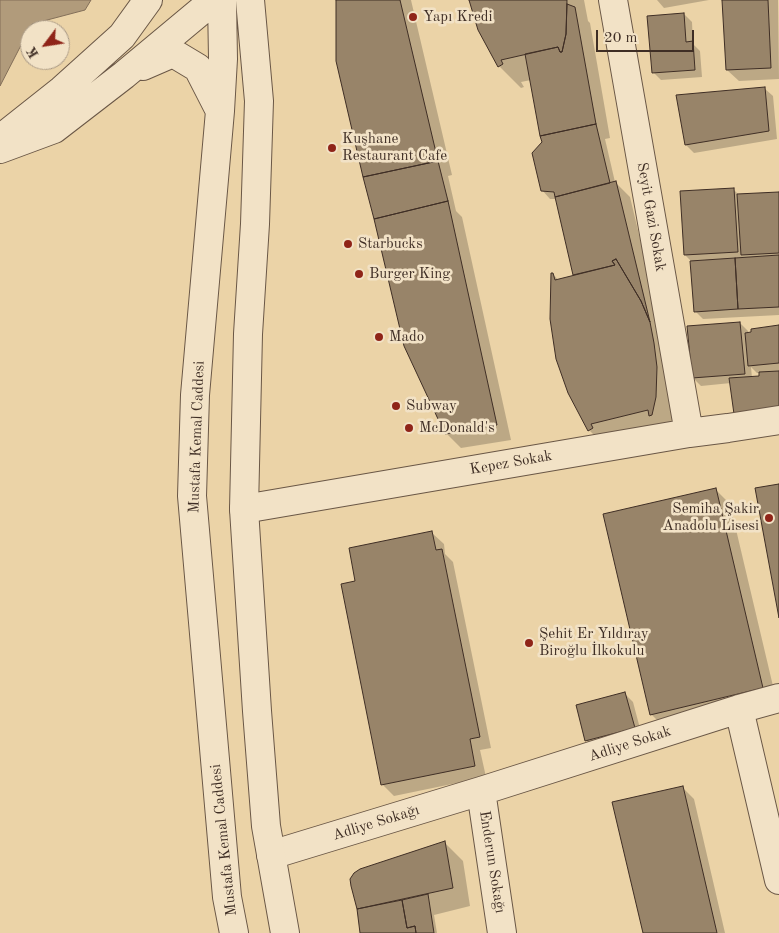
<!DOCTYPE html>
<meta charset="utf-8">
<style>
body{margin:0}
#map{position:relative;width:779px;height:933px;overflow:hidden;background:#ebd3a7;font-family:"Old Standard TT",serif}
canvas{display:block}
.north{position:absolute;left:20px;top:20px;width:50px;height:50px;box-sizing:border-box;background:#f2e2c6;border:1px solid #aa9a86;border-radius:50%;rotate:239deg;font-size:14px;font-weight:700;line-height:20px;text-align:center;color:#3f2e25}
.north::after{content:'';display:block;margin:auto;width:18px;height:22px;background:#8f2418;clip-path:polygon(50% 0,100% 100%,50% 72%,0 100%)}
.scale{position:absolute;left:596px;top:30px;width:98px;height:22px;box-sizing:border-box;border:2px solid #3f2e25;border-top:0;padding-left:6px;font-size:15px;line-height:18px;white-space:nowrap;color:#3f2e25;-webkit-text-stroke:4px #f2e2c6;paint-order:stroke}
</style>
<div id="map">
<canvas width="779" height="933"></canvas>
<div class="north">K</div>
<div class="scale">20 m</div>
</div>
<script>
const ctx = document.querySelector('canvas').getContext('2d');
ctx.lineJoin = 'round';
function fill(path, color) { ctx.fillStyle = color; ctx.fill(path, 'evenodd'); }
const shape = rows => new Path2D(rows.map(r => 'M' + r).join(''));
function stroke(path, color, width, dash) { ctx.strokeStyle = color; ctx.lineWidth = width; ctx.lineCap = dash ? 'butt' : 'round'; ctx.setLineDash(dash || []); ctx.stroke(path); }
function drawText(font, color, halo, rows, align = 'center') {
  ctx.font = font + ' "Old Standard TT",serif'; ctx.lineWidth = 5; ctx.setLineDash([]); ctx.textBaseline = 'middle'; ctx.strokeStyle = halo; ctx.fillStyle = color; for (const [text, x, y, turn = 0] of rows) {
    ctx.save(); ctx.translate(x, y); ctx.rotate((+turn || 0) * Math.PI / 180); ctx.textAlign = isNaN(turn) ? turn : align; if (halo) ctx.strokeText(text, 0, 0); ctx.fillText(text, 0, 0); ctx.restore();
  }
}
const water = shape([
 [0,0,91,0,85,10,32,24,0,86,0,0]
]);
fill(water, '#b19b7b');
stroke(water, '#836f59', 1);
fill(shape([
 [337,0,411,0,452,175,448,176,456,211,462,217,511,440,461,448,446,433],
 [470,0,584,0,588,21,590,23,610,138,605,139,615,182,630,197,659,318,678,420,611,452,589,430,553,274,559,281,576,276,575,275,557,199,550,199,542,190,543,142,531,80,521,82,524,87,521,88,499,66],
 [657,0,709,0,664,8],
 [724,0,778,0,779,79,739,81,727,70],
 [684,14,692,22,693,44,700,51,702,77,661,80,653,72],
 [764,88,773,96,777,139,694,153,686,145,677,96],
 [733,189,739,195,779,193,779,315,703,319,695,311,691,261,685,255],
 [740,323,748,331,748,334,779,327,779,418,731,383,701,386,693,378],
 [751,367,757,373,760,373,761,377,752,378],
 [715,489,730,504,777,703,666,729,651,714],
 [432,533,444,544,445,554,453,562,491,748,480,750,486,777,394,796,382,784,357,582],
 [625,694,633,702,642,736,594,748,586,740],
 [682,787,694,799,725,933,644,933],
 [445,843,463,861,470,906,434,915,437,933,361,933,358,909,352,886]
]), '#0003');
const building = shape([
 [336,0,400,0,438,161,363,177,336,61,336,0],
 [469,0,567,0,566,34,562,52,560,52,558,47,501,60,503,64,498,67,478,30,469,0],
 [722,0,768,0,771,68,726,70,722,0],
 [567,4,575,7,596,124,540,136,525,54,558,47,560,52,562,52,566,34,567,4],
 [684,13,686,42,693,41,695,70,652,73,647,16,684,13],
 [765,87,769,131,685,145,676,95,765,87],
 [596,124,610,183,555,197,554,192,541,191,532,153,542,142,540,136,596,124],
 [438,161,448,201,374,219,363,177,438,161],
 [616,181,650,322,641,301,616,259,612,261,615,265,573,275,555,197,616,181],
 [734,188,738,252,684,255,680,191,734,188],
 [779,192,779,253,741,255,737,194,779,192],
 [448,201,497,425,445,434,404,346,374,219,448,201],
 [779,255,779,307,738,309,735,258,779,255],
 [735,258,738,309,694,312,690,261,735,258],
 [616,259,641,301,650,322,654,343,657,367,656,397,652,415,649,416,648,410,591,424,593,428,588,431,568,393,556,359,550,319,551,273,553,273,555,280,615,265,612,261,616,259],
 [740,322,745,374,692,378,687,326,740,322],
 [779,325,779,363,748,366,745,333,751,332,751,329,779,325],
 [779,371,779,409,734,414,729,378,759,376,759,372,779,371],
 [779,484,779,618,755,488,779,484],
 [716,488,763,688,650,715,603,514,716,488],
 [432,531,436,550,442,549,480,737,470,739,475,766,381,785,341,584,355,581,349,548,432,531],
 [625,692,635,728,585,741,576,705,625,692],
 [683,786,717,933,643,933,612,802,683,786],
 [445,841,453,888,357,909,351,886,350,879,354,873,360,869,445,841],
 [428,894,434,933,416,933,415,926,407,928,402,900,428,894],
 [402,900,407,928,415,926,416,933,360,933,357,909,402,900]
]);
fill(building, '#988469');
stroke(building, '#3f2e25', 1);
const minor = shape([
 [613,0,689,433],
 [244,509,689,433,728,428,779,420],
 [739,709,779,880],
 [481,791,502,933],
 [271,855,481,791,739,709,779,698]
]);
const tertiary = shape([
 [222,0,223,59,220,111,195,395,192,496,227,897,234,933],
 [250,0,259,101,255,224,248,334,244,509,257,711,266,826,285,933],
 [143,66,173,53,198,68,220,111],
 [0,139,62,90,122,36,148,0],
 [0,149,54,129,124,75,214,0]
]);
stroke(minor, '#6a5746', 30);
stroke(tertiary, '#6a5746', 30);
stroke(minor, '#f2e2c6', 28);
stroke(tertiary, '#f2e2c6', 28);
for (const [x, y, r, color] of [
 [413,17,5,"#8f2418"],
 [332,148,5,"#8f2418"],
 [348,244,5,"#8f2418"],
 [359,274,5,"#8f2418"],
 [379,337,5,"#8f2418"],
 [396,406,5,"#8f2418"],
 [409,428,5,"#8f2418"],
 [769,518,5,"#8f2418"],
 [529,643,5,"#8f2418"]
]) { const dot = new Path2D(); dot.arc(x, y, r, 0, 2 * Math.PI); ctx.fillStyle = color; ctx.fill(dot); stroke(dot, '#f2e2c6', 2); }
drawText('15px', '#3f2e25', '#f2e2c6', [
 ["Yapı Kredi",423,17],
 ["Kuşhane",342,139],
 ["Restaurant Cafe",342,156],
 ["Starbucks",358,244],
 ["Burger King",369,274],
 ["Mado",389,337],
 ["Subway",406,406],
 ["McDonald's",419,428],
 ["Semiha Şakir",759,509,"right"],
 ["Anadolu Lisesi",759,526,"right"],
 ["Şehit Er Yıldıray",539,634],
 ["Biroğlu İlkokulu",539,651]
], 'left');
drawText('15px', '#3f2e25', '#f2e2c6', [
 ["Seyit Gazi Sokak",651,217,80],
 ["Mustafa Kemal Caddesi",197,437,-88],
 ["Kepez Sokak",511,463,-10],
 ["Adliye Sokak",630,744,-18],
 ["Adliye Sokağı",376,823,-17],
 ["Mustafa Kemal Caddesi",224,840,-96],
 ["Enderun Sokağı",492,862,81]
]);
</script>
